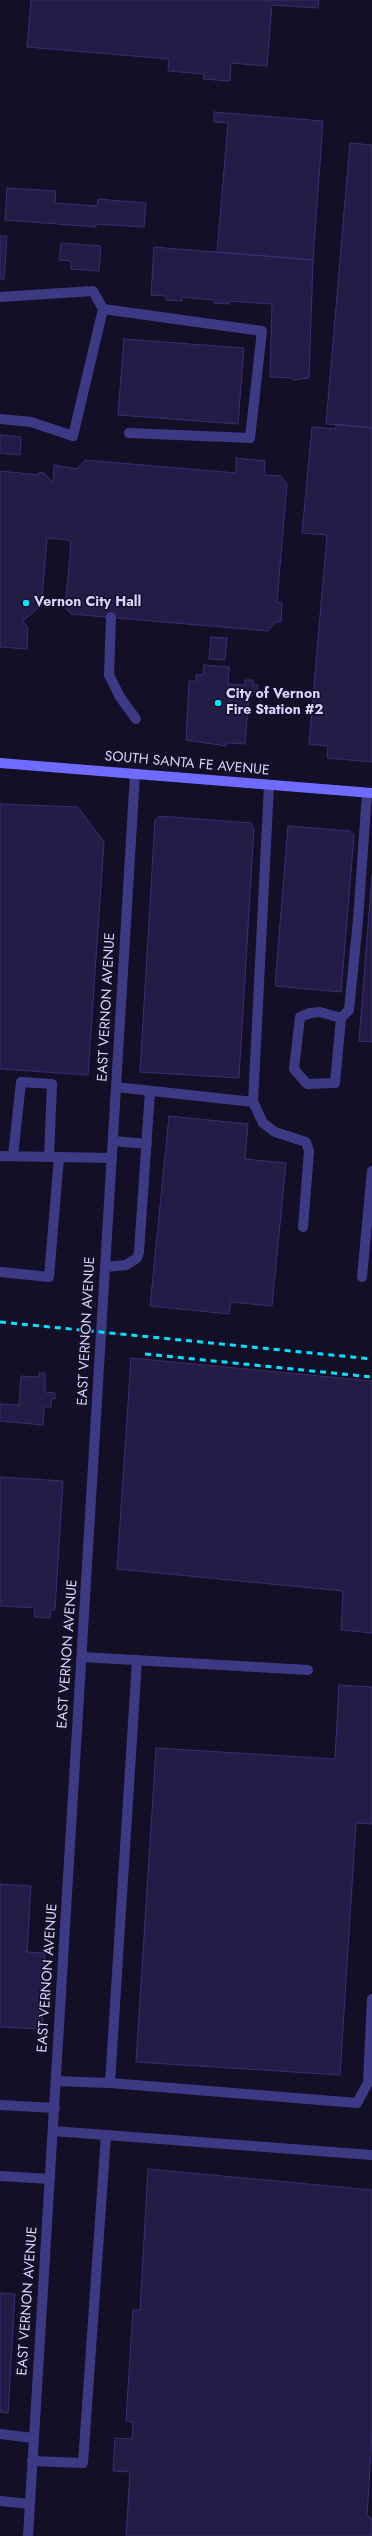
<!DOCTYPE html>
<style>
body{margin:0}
canvas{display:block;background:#130f26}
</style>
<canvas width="372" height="2536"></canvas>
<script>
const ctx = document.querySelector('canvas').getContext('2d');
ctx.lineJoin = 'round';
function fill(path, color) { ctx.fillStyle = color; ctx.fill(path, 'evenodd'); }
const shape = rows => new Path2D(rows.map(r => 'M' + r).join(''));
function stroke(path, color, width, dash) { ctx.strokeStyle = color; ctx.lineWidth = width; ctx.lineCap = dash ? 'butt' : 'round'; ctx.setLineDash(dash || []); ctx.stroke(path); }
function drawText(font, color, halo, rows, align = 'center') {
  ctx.font = font + ' Jost,sans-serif'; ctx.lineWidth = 3; ctx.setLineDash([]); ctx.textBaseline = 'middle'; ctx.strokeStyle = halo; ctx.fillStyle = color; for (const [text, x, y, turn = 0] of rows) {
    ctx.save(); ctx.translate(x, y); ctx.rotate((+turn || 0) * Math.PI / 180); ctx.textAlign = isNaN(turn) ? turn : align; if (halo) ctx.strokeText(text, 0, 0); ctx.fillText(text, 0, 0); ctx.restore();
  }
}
const building = shape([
 [31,0,319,0,318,8,272,5,267,66,231,63,230,81,203,79,204,74,168,71,169,59,27,47,31,0],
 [214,112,323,121,313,260,217,252,228,123,214,122,214,112],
 [350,143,372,145,372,428,326,424,350,143],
 [7,188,56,191,55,203,97,206,98,199,146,203,144,227,96,224,96,227,5,220,7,188],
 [0,236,7,236,4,279,0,279,0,236],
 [61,243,101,246,99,271,71,269,71,261,59,260,61,243],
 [154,247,313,260,309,378,293,380,293,378,270,377,272,304,229,301,229,304,214,303,214,300,182,297,182,301,166,300,166,296,151,295,154,247],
 [124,339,244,348,238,424,118,415,124,339],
 [336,424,372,428,372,762,327,758,328,746,309,744,327,535,302,533,312,427,336,429,336,424],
 [0,435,21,437,20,455,0,453,0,435],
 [236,458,265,461,264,475,281,476,287,484,277,602,282,603,281,622,276,622,268,631,71,614,63,605,40,603,40,606,23,621,28,628,27,649,0,647,0,471,39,475,39,472,44,473,53,483,54,465,77,469,85,460,236,473,236,458],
 [47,538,68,540,71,543,66,598,63,601,42,599,47,538],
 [211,637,227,638,225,660,209,659,211,637],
 [204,665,229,667,228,684,245,685,245,680,253,680,253,685,258,685,257,692,252,691,252,696,249,696,245,744,227,743,226,746,186,740,189,681,196,681,196,675,203,675,204,665],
 [0,804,78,807,104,842,88,1075,0,1069,0,804],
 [159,816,251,823,254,828,239,1078,140,1072,155,820,159,816],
 [288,826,350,831,354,835,341,992,275,986,288,826],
 [372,875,372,1042,359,1041,372,875],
 [169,1116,248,1124,245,1159,286,1163,272,1306,231,1302,229,1314,150,1306,169,1116],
 [131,1358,372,1381,372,1633,341,1630,343,1591,117,1569,131,1358],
 [39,1373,45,1373,45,1392,55,1393,55,1399,52,1398,51,1407,44,1407,43,1425,0,1421,0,1404,19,1405,21,1376,39,1377,39,1373],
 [0,1477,63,1481,55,1610,51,1610,50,1618,34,1617,35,1608,0,1606,0,1477],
 [339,1685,372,1687,372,1824,356,1823,340,2075,136,2062,156,1748,335,1759,339,1685],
 [0,1884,31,1886,27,1952,45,1953,42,2029,0,2027,0,1884],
 [148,2169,372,2190,372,2434,367,2515,372,2519,372,2536,126,2536,130,2472,113,2471,115,2438,132,2439,133,2422,126,2421,133,2310,140,2310,148,2169],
 [0,2293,15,2294,8,2413,0,2412,0,2293]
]);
fill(building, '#241b47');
stroke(building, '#3b2d73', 1);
stroke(shape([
 [0,297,93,291,103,309],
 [73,436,103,309,262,331,250,438,129,433],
 [111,617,109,675,120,697,136,719],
 [341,1018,320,1012,310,1013,300,1017,294,1069,307,1084,335,1083,341,1018,349,1010,358,920,367,793],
 [116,1087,253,1102,269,785],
 [253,1102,263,1123,275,1132,306,1142,309,1151,303,1227],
 [113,1141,147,1144],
 [0,1156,112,1158],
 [13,1156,21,1082,52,1084,49,1157],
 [105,1267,126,1265,137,1258,139,1252,150,1091],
 [1,1272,49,1277,59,1157],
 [362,1277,372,1171],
 [82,1657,308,1670],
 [137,1660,110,2083,357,2103,368,2083,372,1999],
 [56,2081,110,2083],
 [0,2105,55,2108],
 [53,2131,372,2155],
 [0,2176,50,2179],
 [0,2434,33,2438],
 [32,2461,83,2463,106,2135],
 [0,2501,29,2504]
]), '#3d3a85', 10);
stroke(shape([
 [0,419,31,422,73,436]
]), '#3d3a85', 10);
stroke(shape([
 [28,2536,135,774]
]), '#3d3a85', 10);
stroke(shape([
 [0,763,372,793]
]), '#6f6bff', 10);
stroke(shape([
 [0,1322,372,1359],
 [145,1354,372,1377]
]), '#00e5ff', 3, [6, 5]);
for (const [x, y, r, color] of [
 [26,603,4,"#00e5ff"],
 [218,703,4,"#00e5ff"]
]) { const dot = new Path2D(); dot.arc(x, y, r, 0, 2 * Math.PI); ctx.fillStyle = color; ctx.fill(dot); stroke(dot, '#130f26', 1.5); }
drawText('bold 14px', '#d9d4ff', '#130f26', [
 ["Vernon City Hall",34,603],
 ["City of Vernon",226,695],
 ["Fire Station #2",226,711]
], 'left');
drawText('14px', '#d9d4ff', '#130f26', [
 ["SOUTH SANTA FE AVENUE",187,764,5],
 ["EAST VERNON AVENUE",107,1007,-87],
 ["EAST VERNON AVENUE",87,1331,-87],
 ["EAST VERNON AVENUE",68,1654,-86],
 ["EAST VERNON AVENUE",48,1978,-86],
 ["EAST VERNON AVENUE",28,2301,-86]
]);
</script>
